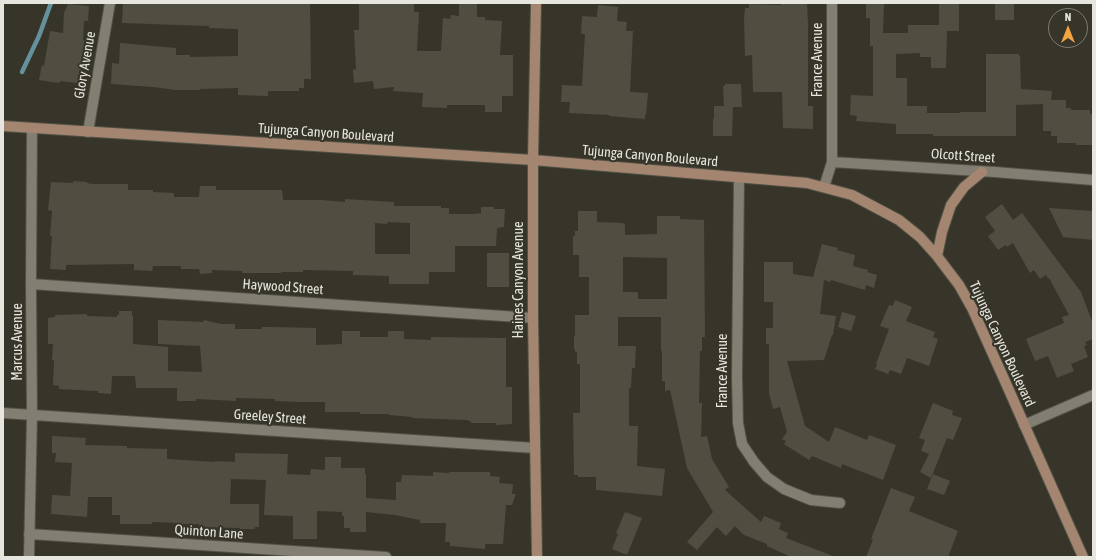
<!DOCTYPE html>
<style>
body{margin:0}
#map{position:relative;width:1096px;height:560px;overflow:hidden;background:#373529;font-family:"Asap Condensed",sans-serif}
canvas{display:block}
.frame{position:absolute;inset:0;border:4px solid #e7e6de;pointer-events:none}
.north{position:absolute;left:1048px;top:8px;width:40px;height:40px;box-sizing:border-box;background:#373529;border:1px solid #7d7c71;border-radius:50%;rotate:0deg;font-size:11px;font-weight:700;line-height:16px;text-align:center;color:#e7e6de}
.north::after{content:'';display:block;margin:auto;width:14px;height:18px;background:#f1a540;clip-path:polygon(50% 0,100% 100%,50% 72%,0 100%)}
</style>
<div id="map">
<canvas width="1096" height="560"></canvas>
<div class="frame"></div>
<div class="north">N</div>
</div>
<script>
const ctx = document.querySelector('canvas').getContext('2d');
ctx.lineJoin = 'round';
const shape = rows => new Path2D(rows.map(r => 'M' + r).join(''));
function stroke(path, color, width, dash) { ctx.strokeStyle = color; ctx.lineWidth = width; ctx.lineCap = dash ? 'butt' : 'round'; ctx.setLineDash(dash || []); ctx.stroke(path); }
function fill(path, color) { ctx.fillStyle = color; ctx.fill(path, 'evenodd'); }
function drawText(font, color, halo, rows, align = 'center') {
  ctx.font = font + ' "Asap Condensed",sans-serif'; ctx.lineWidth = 4; ctx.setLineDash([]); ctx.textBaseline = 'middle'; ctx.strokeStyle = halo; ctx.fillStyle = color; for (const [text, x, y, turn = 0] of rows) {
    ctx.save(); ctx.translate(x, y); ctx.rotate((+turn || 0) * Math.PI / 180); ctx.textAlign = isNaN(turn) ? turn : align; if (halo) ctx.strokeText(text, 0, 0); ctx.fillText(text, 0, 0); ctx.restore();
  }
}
stroke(shape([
 [22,72,39,36,51,3]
]), '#64919b', 4.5);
fill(shape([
 [123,3,310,3,311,79,304,79,304,88,299,88,299,91,268,91,268,96,238,95,238,88,200,89,200,90,176,90,153,87,111,84,112,63,119,64,120,43,176,48,176,55,190,55,190,57,238,56,238,29,209,28,209,26,122,23],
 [359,3,414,3,414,12,419,12,417,51,441,51,443,18,450,19,451,15,459,16,459,3,477,3,477,17,485,17,485,20,502,21,500,55,513,55,513,96,502,96,502,112,485,112,485,105,447,105,447,108,422,107,423,93,393,91,394,87,374,89,373,81,354,83,353,70,356,69,354,30,359,30],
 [781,3,807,3,808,24,808,106,813,106,813,129,783,128,782,92,753,92,752,55,745,56,744,19,745,8,749,8,749,4,781,5],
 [866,3,884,3,883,33,908,33,908,25,939,25,939,3,959,3,959,31,947,31,946,68,931,68,931,57,920,57,920,53,896,54,896,78,907,78,907,106,927,106,927,113,960,113,960,112,986,112,986,54,1019,54,1019,56,1020,56,1021,89,1052,91,1051,100,1066,100,1066,108,1071,108,1071,110,1090,110,1090,114,1093,114,1093,145,1076,145,1076,143,1057,143,1057,136,1051,136,1051,131,1043,131,1043,104,1016,105,1016,136,933,136,933,134,896,134,896,124,856,121,857,116,850,115,851,95,873,96,873,46,870,46,870,18,866,18],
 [995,3,1014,3,1014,20,995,20],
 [68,4,89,6,88,21,84,21,83,40,90,41,85,70,87,70,85,84,60,81,60,82,59,83,39,80,42,65,44,66,50,31,63,33,64,13],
 [598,5,618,7,617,21,627,22,626,31,633,31,630,92,648,93,646,115,645,115,645,119,609,116,609,115,569,113,570,102,561,102,562,85,582,86,585,34,581,34,582,16,597,17],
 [725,84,741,84,742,107,733,107,732,136,713,136,713,119,714,119,714,106,724,106,723,86,725,86],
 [73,181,87,182,87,183,92,184,128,184,128,190,153,190,153,192,174,193,174,197,199,197,200,186,216,186,216,190,282,190,283,200,322,200,345,202,345,199,394,202,394,206,441,206,441,208,449,208,449,214,477,214,477,213,481,214,481,207,494,207,494,209,505,209,504,227,497,228,496,246,455,246,455,272,429,272,429,284,389,284,389,276,353,275,353,271,303,270,303,272,281,272,281,273,242,273,242,271,212,270,212,273,200,274,199,269,181,269,181,266,153,266,152,271,134,270,134,264,66,265,66,270,50,269,52,236,50,236,52,211,48,210,51,182,73,183],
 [388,222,410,223,410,254,375,254,375,223,387,224],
 [1002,204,1013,220,1022,213,1081,292,1093,324,1093,339,1085,342,1087,345,1084,346,1088,357,1071,364,1074,371,1057,378,1048,356,1035,361,1026,339,1064,323,1062,317,1069,315,1049,278,1048,279,1046,275,1040,279,1034,270,1030,273,1013,243,1007,247,1006,245,998,250,988,236,995,231,985,217],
 [1049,208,1093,211,1093,240,1063,237],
 [578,211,597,211,597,222,623,223,625,225,625,235,657,234,657,216,680,216,680,219,704,220,705,337,702,337,702,351,700,351,699,403,702,403,701,437,707,436,712,459,729,487,725,490,761,522,764,516,781,523,779,529,788,533,786,538,833,556,833,557,791,557,767,546,767,544,744,535,735,526,726,536,717,527,697,550,687,542,713,512,687,468,670,390,665,391,665,381,662,381,662,351,661,351,661,317,618,317,618,346,636,346,635,368,632,368,631,388,629,388,629,426,638,426,637,466,665,469,662,496,596,490,596,477,578,477,578,475,574,475,573,413,580,413,580,364,577,364,577,352,575,352,575,349,574,349,574,336,575,336,575,315,589,315,589,277,579,277,579,255,573,255,573,236,575,236,575,231,578,231],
 [623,257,667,258,667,299,638,299,638,293,637,293,637,292,623,292],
 [822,244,838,248,837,250,855,255,853,266,868,270,867,272,877,275,874,288,866,285,865,290,831,280,830,282,824,280,820,314,836,316,833,335,832,335,824,360,787,361,805,426,829,442,835,427,867,440,869,435,896,445,883,480,842,464,841,468,812,456,809,460,784,444,786,441,782,439,787,432,780,407,773,409,769,393,769,344,766,344,766,328,773,328,773,302,764,302,764,262,793,262,793,274,813,277],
 [487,253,509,253,509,287,487,287],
 [895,300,912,307,906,321,935,332,933,337,938,339,929,366,907,358,901,374,890,370,888,374,875,369,877,365,876,364,889,329,880,326,889,305,893,306],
 [119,311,132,311,132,316,133,316,133,344,168,347,168,371,202,372,200,346,158,344,158,320,203,322,204,320,221,324,235,324,235,329,262,329,262,327,271,327,316,328,316,345,342,344,342,331,360,331,360,337,388,337,388,331,404,331,404,339,431,340,431,337,506,338,506,387,512,387,512,424,496,425,496,423,471,423,471,421,468,421,468,420,412,418,412,417,389,415,389,414,360,414,360,412,325,412,325,402,297,402,275,401,275,399,236,398,236,401,196,399,196,401,177,401,177,388,136,388,135,376,112,376,111,394,98,393,98,391,59,389,59,386,53,385,54,360,52,360,53,344,48,344,48,318,55,317,55,315,87,314,87,316,117,317,117,315,119,315],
 [842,312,856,316,851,331,838,327],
 [933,403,953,411,952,415,962,418,953,440,947,438,931,478,920,472,929,454,921,451,925,440,919,438],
 [52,436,86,438,85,445,127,446,127,448,167,449,167,459,215,462,215,461,235,462,235,453,288,454,287,474,310,475,311,469,325,470,325,457,341,457,341,468,365,468,365,474,366,474,366,498,396,500,396,482,401,482,402,475,433,476,433,472,449,473,449,472,490,472,490,476,500,477,499,483,513,484,512,494,516,494,512,505,506,505,503,544,485,544,485,549,450,546,450,542,445,542,446,523,420,523,420,520,395,515,366,512,366,532,350,532,350,528,344,528,344,516,342,516,342,512,317,511,317,539,293,539,293,516,264,515,266,480,231,479,230,504,259,504,259,527,255,527,255,529,240,529,240,528,199,527,199,524,177,524,177,523,152,522,152,524,120,524,120,515,112,515,112,497,88,497,87,517,51,514,52,495,70,496,72,463,55,462,56,453,52,453],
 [933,474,950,481,944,495,927,489],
 [891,488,915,497,909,511,958,531,948,557,866,557,873,540,871,539],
 [625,512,642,518,627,555,612,549,618,534,616,533]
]), '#504e41');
const street = shape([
 [88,132,110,3],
 [832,162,995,172,1093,180],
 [739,178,737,376,738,423,742,444,754,462,767,477,784,489,811,500,840,503],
 [824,187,832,162,832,3],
 [31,284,533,318],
 [3,413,535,448],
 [1024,425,1093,395],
 [29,534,386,557],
 [29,557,32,415,31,284,32,128]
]);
const secondary = shape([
 [536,3,533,160,533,318,537,557],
 [3,126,533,160,807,183,852,195,899,220,920,237,937,256,959,285,972,308,1004,379,1083,557],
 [937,256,942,232,951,205,964,187,982,172]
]);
stroke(street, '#525146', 12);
stroke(secondary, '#525146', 12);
stroke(street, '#827f72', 10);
stroke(secondary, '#a48670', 10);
drawText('14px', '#e7e6de', '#373529', [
 ["France Avenue",818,60,-90],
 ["Glory Avenue",85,65,-80],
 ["Tujunga Canyon Boulevard",326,133,4],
 ["Tujunga Canyon Boulevard",650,156,5],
 ["Olcott Street",963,156,4],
 ["Haines Canyon Avenue",519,280,-90],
 ["Haywood Street",283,287,4],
 ["Marcus Avenue",18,342,-90],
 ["Tujunga Canyon Boulevard",1002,344,65],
 ["France Avenue",723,371,-90],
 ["Greeley Street",270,417,4],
 ["Quinton Lane",209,532,4]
]);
</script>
